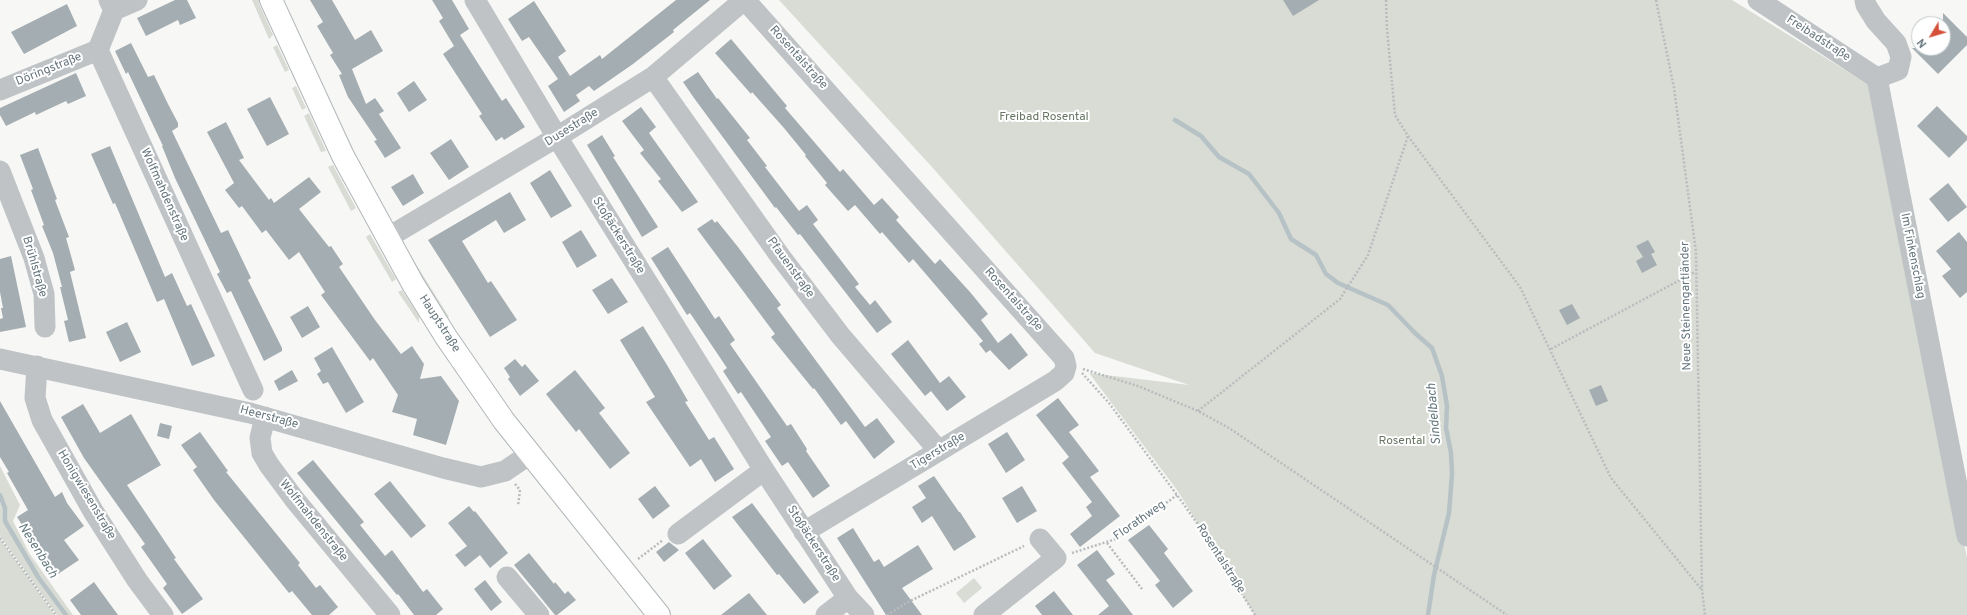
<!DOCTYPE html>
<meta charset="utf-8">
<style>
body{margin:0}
#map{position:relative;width:1967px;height:615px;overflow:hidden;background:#f7f7f5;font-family:Overpass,sans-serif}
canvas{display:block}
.north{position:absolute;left:1911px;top:16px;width:40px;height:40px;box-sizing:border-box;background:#fff;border:1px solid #c1c8cb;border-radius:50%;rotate:232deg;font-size:11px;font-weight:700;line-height:16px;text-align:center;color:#65757d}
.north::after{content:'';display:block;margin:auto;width:14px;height:18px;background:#d44f38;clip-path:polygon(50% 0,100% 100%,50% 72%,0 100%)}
</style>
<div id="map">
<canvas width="1967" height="615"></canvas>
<div class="north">N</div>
</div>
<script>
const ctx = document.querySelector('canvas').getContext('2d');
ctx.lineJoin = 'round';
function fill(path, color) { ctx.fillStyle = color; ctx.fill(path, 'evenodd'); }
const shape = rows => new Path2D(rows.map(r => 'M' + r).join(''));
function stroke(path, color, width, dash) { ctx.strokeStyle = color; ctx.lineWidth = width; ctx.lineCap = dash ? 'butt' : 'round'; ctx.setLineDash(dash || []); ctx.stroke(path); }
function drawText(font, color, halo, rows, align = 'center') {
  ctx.font = font + ' Overpass,sans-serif'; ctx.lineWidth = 4; ctx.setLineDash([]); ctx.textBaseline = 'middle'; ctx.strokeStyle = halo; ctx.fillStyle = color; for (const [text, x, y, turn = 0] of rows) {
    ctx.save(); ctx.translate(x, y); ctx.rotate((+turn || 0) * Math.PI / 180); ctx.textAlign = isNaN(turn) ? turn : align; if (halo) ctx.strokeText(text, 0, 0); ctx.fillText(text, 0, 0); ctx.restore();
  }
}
fill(shape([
 [252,0,259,0,259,4,273,35,269,39],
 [779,0,1732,0,1871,86,1967,558,1967,615,1255,615,1177,490,1089,373,1189,385,1095,353,932,167],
 [277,45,289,70,285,72,273,47],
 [296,86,306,108,302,110,292,88],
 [309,113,326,151,321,152,304,116],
 [333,165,356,208,351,211,328,167],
 [370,234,396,279,392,282,366,237],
 [404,245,449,317,446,319,400,248],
 [402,290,419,316,419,323,398,292],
 [0,466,20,505,13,521,29,553,73,615,57,615,0,536],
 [0,539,55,615,0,615],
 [974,578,982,588,964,603,956,593]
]), '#d8dcd4');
stroke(shape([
 [1175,120,1201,136,1219,157,1249,174,1279,213,1291,239,1316,255,1326,274,1338,283,1388,305,1415,333,1432,348,1442,376,1447,406,1446,428,1451,453,1452,474,1449,513,1434,575,1428,615],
 [0,495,5,508,5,521,38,577,66,615]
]), '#b6c2c5', 4.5);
fill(shape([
 [175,0,187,0,196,18,180,25,178,20,146,36,137,18],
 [310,0,332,0,355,40,371,30,383,51,352,69,366,104,375,98,384,111,379,114,401,148,385,158,374,141,377,140,348,97,339,75,342,74,330,55,333,53,317,26,323,22],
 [432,0,452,0,469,29,460,35,502,101,506,98,525,127,504,140,502,137,496,141,479,116,482,114,443,54,454,46,439,21,443,18],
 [676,0,710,0,673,30,674,32,633,64,594,91,589,86,576,95,580,101,564,112,548,86,558,79,529,37,522,41,508,19,534,1,566,51,558,57,570,76,600,55,602,59],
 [1283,0,1319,0,1293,16],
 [67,4,77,26,24,54,11,32],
 [1943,13,1967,37,1967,45,1938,74,1912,48,1943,48],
 [731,39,787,106,785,108,840,172,843,169,874,205,882,198,899,217,896,220,935,264,940,259,970,292,988,314,981,320,998,343,1011,333,1028,355,1009,370,990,350,986,353,979,344,983,341,913,259,909,263,882,232,880,234,855,205,848,211,825,185,827,183,805,156,806,155,784,128,752,92,751,94,715,53],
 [131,43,148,77,154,75,168,104,178,123,178,127,172,131,221,233,228,230,251,278,248,280,282,348,282,351,264,361,231,291,227,293,217,274,220,272,175,178,162,146,163,146,128,72,126,74,115,51],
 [698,72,717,99,718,98,750,138,747,140,767,166,765,167,799,211,807,205,818,220,813,224,859,284,855,287,870,305,875,300,892,322,877,333,800,234,798,235,776,207,775,208,694,98,683,82],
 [76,73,86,96,68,104,66,101,36,115,35,112,6,126,0,115,0,108],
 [414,81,427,100,409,112,397,93],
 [270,97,289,134,267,146,247,109],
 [1937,106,1967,136,1967,140,1949,158,1917,126],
 [641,107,656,127,649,133,698,202,682,212,658,181,661,179,640,153,644,150,622,121],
 [226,122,244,158,239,160,269,200,271,198,274,203,309,177,321,192,299,209,329,247,331,246,343,264,339,267,375,320,401,354,412,346,424,364,420,379,441,376,459,401,446,445,413,435,417,419,392,412,398,395,373,358,370,361,321,295,325,292,299,252,289,260,266,230,262,233,242,206,239,208,225,190,234,183,207,132],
 [602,135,615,156,613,157,658,227,642,237,587,145],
 [451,139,469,167,449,180,430,153],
 [110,146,165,277,172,273,187,306,191,304,215,356,192,366,164,299,157,302,115,203,113,204,91,154],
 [38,148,57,199,55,200,69,237,66,238,75,270,70,272,86,338,69,342,64,321,68,320,60,287,62,287,53,253,42,226,44,225,31,190,33,189,20,155],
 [550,170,572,206,551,218,530,183],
 [413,174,424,193,403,206,391,187],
 [1948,183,1967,207,1948,222,1929,199],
 [510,192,526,220,504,233,496,220,462,241,488,283,491,281,517,320,490,337,428,240],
 [712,219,715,223,717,221,738,247,781,305,777,308,865,427,877,418,895,442,874,459,846,421,841,425,814,388,813,389,771,337,775,334,697,229],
 [581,230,597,256,577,268,562,242],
 [1959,232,1967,242,1967,292,1960,298,1942,276,1951,269,1936,251],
 [1648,240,1655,252,1651,254,1657,265,1642,273,1636,261,1643,257,1636,246],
 [668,247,715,319,719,316,735,340,730,344,787,426,791,424,807,449,806,451,830,486,813,498,788,462,782,466,765,441,771,437,741,392,738,394,723,371,727,368,690,313,687,315,651,258],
 [11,256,26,327,0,332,0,319,3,318,1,308,3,308,0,292,0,259],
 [612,278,628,302,608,314,592,290],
 [1572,304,1580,318,1567,325,1559,310],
 [308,306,320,327,302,338,290,317],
 [127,322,141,352,120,362,106,332],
 [643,326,667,365,688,401,685,402,709,440,714,437,734,469,715,482,701,459,690,467,646,402,655,397,620,340],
 [908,340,940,383,949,376,966,397,947,411,931,391,925,396,891,354],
 [332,347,364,402,346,413,328,382,323,384,317,374,321,371,314,358],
 [515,359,522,367,525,364,539,381,520,396,508,379,510,377,504,368],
 [292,370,298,381,279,391,274,381],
 [575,370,605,408,599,413,630,453,610,469,579,429,576,432,546,394],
 [1601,385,1608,401,1596,406,1589,390],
 [1058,398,1079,425,1069,432,1099,471,1090,477,1120,516,1080,547,1070,534,1092,516,1086,507,1092,502,1062,463,1069,457,1036,415],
 [0,401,55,497,62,492,67,503,84,526,64,540,79,560,55,576,17,517,28,510,7,473,9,472,0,457],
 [83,404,100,433,131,414,161,465,127,485,176,558,174,559,203,599,182,614,163,588,167,584,141,547,145,544,84,458,61,417],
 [160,423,172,426,169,439,157,436],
 [200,432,228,471,226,472,300,563,298,565,316,588,320,585,338,607,329,615,312,615,292,591,289,593,214,500,193,470,197,467,181,445],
 [1007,432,1025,460,1006,473,988,444],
 [313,460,364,522,360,525,385,556,392,550,423,592,427,589,443,609,436,615,414,615,398,594,397,595,297,473],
 [934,476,959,512,960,512,976,537,954,551,932,516,922,523,912,507,926,498,918,486],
 [390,481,426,526,411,538,374,494],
 [655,486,670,506,653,519,638,499],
 [1022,486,1037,511,1017,523,1002,498],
 [752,503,819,592,804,604,779,574,777,575,732,517],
 [469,506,474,512,475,511,508,553,490,568,480,555,465,567,455,555,467,546,448,523],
 [1149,525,1168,549,1164,553,1193,591,1173,608,1155,585,1160,581,1128,540],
 [853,528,874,562,879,559,884,567,918,545,933,569,902,588,922,615,886,615,837,538],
 [703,539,732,576,714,590,685,553],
 [669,542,679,550,664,562,656,552],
 [1097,550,1115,574,1106,580,1133,615,1098,615,1109,606,1077,565],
 [529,553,554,584,555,582,565,594,568,591,576,600,557,615,555,615,514,565],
 [485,580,502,602,491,611,474,589],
 [94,582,99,589,118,615,81,615,70,600],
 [1054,591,1073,615,1042,615,1035,606],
 [749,593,767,615,721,615]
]), '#a4adb1');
const major = shape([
 [271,0,343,156,413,284,446,337,504,421,659,615]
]);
stroke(major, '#b0b6b9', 24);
stroke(shape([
 [1386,0,1387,29,1395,115,1408,136,1520,287,1611,478,1702,590],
 [1656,0,1674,88,1696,252,1702,590,1705,615],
 [1551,349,1695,272],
 [1083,369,1138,386,1198,411,1229,428,1507,615],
 [1082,373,1109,403,1177,495,1207,537,1255,615],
 [1198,411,1340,299,1368,255,1408,136],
 [515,484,520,490,518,506],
 [0,538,56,615],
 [1107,543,1142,589],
 [1072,553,1119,538,1177,495],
 [638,559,663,540],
 [887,615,908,602,1024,546]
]), '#b9bcbe', 2.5, [2, 2]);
stroke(shape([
 [109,0,114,10,98,50,253,390],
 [475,0,557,137,764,470,848,598,864,615],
 [745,0,1064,358,1066,366,1064,373,1055,381,804,532],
 [1758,0,1877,78],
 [1865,0,1866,5,1876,21,1896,43,1901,57,1898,70,1877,78],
 [114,10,137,0],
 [653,77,780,256,840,335,939,451],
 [1877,78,1967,536],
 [0,90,98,50],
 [0,171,34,258,44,294,45,327],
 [387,238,557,137,653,77,744,0],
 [0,359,250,413,443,468,481,477,505,471,530,454],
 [37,366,35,398,42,420,93,511,137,580,163,615],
 [265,417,260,438,262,453,269,465,295,500,390,615],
 [678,534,764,470],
 [507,577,539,615],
 [826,615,848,598],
 [984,615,1056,558,1040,539]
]), '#bfc3c6', 21);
stroke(major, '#fff', 22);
drawText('12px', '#65757d', '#fff', [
 ["Freibadstraße",1818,39,33],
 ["Rosentalstraße",798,58,48],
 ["Döringstraße",49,70,-22],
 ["Dusestraße",572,128,-32],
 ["Wolfmahdenstraße",164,195,66],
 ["Stoßäckerstraße",618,236,58],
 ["Im Finkenschlag",1912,256,79],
 ["Brühlstraße",34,267,74],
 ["Pfauenstraße",790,268,54],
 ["Rosentalstraße",1013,300,48],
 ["Neue Steinengartländer",1687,306,-91],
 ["Hauptstraße",439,324,57],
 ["Heerstraße",269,418,15],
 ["Tigerstraße",938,452,-31],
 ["Honigwiesenstraße",86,495,59],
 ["Wolfmahdenstraße",313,521,51],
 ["Florathweg",1140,521,-35],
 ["Stoßäckerstraße",813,544,57],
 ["Rosentalstraße",1220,559,57]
]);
drawText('12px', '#687663', '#fff', [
 ["Freibad Rosental",1044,118],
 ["Rosental",1402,442]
]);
drawText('italic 13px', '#657a7f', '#fff', [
 ["Sindelbach",1435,414,-95],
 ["Nesenbach",37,551,58]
]);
</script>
